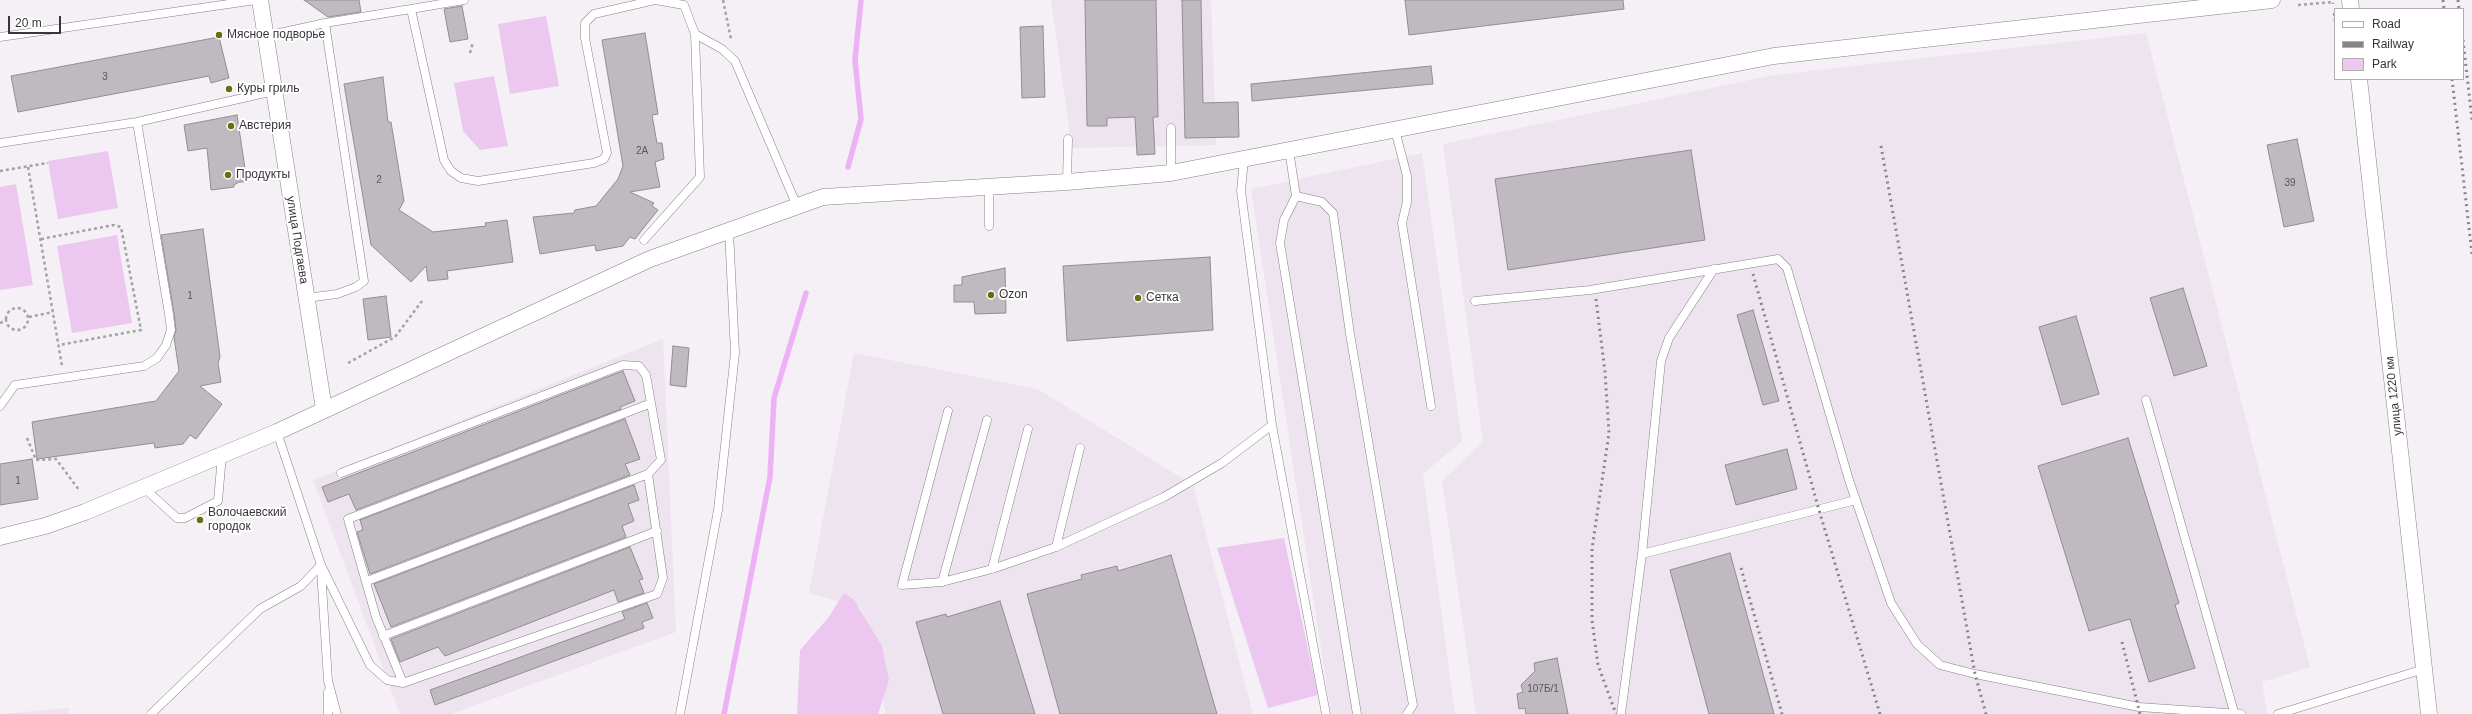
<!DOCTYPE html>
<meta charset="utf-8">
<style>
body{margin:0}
#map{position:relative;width:2472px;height:714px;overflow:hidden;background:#f4f0f5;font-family:Helvetica,sans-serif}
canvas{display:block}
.legend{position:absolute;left:2334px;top:8px;width:130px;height:72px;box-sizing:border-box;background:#fff;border:1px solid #afafaf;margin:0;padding:5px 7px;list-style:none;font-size:12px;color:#373638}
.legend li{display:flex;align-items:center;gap:8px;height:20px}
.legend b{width:20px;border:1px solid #afafaf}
.scale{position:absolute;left:8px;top:16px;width:53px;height:18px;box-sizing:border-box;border:2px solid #373638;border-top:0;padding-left:5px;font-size:12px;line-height:14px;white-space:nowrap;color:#373638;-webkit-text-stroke:3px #fff;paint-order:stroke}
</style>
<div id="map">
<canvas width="2472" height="714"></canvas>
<ul class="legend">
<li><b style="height:5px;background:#fff"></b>Road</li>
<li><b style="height:5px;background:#868487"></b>Railway</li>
<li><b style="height:11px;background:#ecc8f0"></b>Park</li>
</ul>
<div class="scale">20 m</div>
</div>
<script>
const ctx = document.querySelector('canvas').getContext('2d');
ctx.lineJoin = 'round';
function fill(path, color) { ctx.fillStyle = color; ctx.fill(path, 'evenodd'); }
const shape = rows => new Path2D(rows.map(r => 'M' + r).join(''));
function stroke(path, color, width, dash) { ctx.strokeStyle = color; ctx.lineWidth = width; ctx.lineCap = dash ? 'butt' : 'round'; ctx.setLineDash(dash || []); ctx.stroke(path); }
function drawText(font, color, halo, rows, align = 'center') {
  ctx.font = font + ' Helvetica,sans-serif'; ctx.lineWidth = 4; ctx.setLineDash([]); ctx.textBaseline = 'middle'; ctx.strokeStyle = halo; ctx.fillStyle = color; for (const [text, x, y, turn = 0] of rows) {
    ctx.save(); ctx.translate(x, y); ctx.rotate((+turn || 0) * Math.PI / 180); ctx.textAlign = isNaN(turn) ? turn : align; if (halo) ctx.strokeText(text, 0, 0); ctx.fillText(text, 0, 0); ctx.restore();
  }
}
fill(shape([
 [1051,0,1211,0,1216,145,1072,148],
 [2146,33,2310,667,2262,682,2267,714,1476,714,1442,481,1483,442,1443,144,1774,75],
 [1422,153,1462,441,1423,474,1455,714,1331,714,1251,189],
 [663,339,676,632,451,714,400,714,313,480],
 [854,353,1038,389,1193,485,1253,714,886,714,861,608,809,593],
 [69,708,69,714,0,714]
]), '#eee4ef');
fill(shape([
 [546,16,559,86,510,94,498,24],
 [494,76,508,146,480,150,463,131,454,83],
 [108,151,118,208,58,219,48,161],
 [16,184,33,285,0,290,0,187],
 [117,235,132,323,72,333,57,246],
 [1284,538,1318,695,1268,708,1217,548],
 [844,593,854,600,882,646,889,680,878,714,797,714,800,650,828,618]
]), '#ecc8f0');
stroke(shape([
 [848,167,861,119,855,60,861,0],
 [724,714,770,477,774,398,806,293]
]), '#edb2f5', 5.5);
const building = shape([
 [304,0,359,0,361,12,328,17,304,0],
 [1085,0,1156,0,1158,117,1153,117,1155,154,1137,155,1135,117,1107,118,1107,126,1087,126,1085,0],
 [1182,0,1201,0,1203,103,1238,102,1239,137,1185,138,1182,0],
 [1405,0,1623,0,1624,9,1409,35,1405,0],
 [462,6,468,39,450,42,444,9,462,6],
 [1043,26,1045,97,1022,98,1020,27,1043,26],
 [645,33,658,114,652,115,657,143,662,143,664,159,655,162,660,187,630,192,654,203,652,206,658,210,635,239,630,237,623,246,596,251,595,245,540,254,533,217,574,213,575,210,596,206,618,179,623,166,602,40,645,33],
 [219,37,229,78,211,83,209,76,18,112,11,76,219,37],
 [1431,66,1433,84,1252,101,1251,84,1431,66],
 [383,77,388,122,391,122,404,201,399,210,433,232,486,226,485,223,507,220,513,262,447,271,448,279,428,281,426,266,411,282,371,245,344,84,383,77],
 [237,115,247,182,239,182,234,185,234,187,211,190,207,148,188,151,184,125,237,115],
 [2297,139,2314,221,2284,227,2267,145,2297,139],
 [1691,150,1705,240,1508,270,1495,179,1691,150],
 [203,229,220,357,218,363,221,382,200,386,222,404,196,439,190,435,183,444,155,448,154,443,37,459,32,422,156,401,179,371,174,337,176,330,174,313,161,235,203,229],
 [1210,257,1213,330,1067,341,1063,266,1210,257],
 [1005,268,1006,313,975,314,974,302,954,302,954,285,962,285,962,277,1005,268],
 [2183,288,2207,366,2174,376,2150,298,2183,288],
 [386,296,391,337,368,340,363,299,386,296],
 [1753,310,1779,401,1763,405,1737,315,1753,310],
 [2076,316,2099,394,2062,405,2039,327,2076,316],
 [673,346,689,348,686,387,670,385,673,346],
 [623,371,635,401,620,407,621,409,356,510,349,494,328,502,322,487,623,371],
 [625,419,640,459,625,464,630,475,370,574,357,532,363,530,360,520,625,419],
 [2128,438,2179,603,2175,605,2195,668,2149,682,2130,619,2089,631,2038,466,2128,438],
 [1787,449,1797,489,1736,505,1725,465,1787,449],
 [32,459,38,499,0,505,0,464,32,459],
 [634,485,639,500,628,504,634,521,622,526,626,537,391,627,374,584,634,485],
 [630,547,643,579,639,580,644,593,618,602,614,590,445,656,438,647,400,662,391,639,630,547],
 [1730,553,1774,714,1709,714,1670,570,1730,553],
 [1171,555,1217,714,1060,714,1027,594,1082,579,1081,575,1117,566,1118,571,1171,555],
 [1000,601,1035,714,943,714,916,622,946,614,947,617,1000,601],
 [647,603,653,618,642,622,644,628,435,705,430,690,625,619,622,612,647,603],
 [1557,658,1568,714,1526,714,1525,708,1519,709,1517,694,1523,692,1521,685,1535,671,1534,663,1557,658]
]);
fill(building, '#bfbabf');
stroke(building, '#928d92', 1);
const lane = shape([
 [655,0,684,5,695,34,722,49,735,61,797,206],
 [411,9,464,0],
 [266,36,325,23,411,9,444,160,451,171,461,178,478,181,594,163,604,159,607,153,585,38,585,23,594,14,655,0],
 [0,37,256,0],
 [1171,128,1171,173],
 [1395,130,1407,176,1407,202,1402,223,1431,406],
 [0,143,137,122,274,91],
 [1289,150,1296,196,1322,202,1333,213,1350,334,1410,688,1413,705,1407,714],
 [1244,159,1241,191,1272,425,1326,714],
 [1067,182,1068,139],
 [989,187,989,226],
 [1296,196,1284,220,1280,243,1357,714],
 [644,240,700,177,695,34],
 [306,298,337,294,356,287,364,281,325,23],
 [1475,301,1590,290,1778,259,1787,268,1849,480,1891,603,1917,644,1940,665,1975,674,2139,707,2241,714],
 [2146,400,2234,712],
 [0,406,15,385,144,366,157,358,166,345,171,330,169,314,137,122],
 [948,411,902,585,942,582,992,569,1056,547,1164,497,1222,463,1272,425],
 [277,432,321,565,370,665,387,680,403,683,657,594,663,578,648,474,661,460,646,375,639,366,623,365,341,473],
 [143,487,177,518,185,518,218,501,222,455],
 [1056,547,1080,448],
 [1642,554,1661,361,1669,338,1714,269],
 [321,569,328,681,337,714],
 [992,569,1028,429],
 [367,581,648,474],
 [942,582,987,420],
 [383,636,657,531],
 [403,683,376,617,348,519,649,404],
 [328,692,328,714],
 [151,714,260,609,301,586,321,565],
 [680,714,718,510,735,353,729,231],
 [1621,714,1642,554,1856,500],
 [2278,714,2424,669]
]);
const street = shape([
 [260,0,324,409],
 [2350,0,2351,9],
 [2359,79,2429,714],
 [0,537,45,526,85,512,277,432,650,259,823,197,1067,182,1171,173,1774,56,2272,0]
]);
stroke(lane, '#868186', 9);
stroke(street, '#868186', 17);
stroke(shape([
 [723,0,731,39],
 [2298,5,2333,2,2333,4],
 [2334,13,2335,22],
 [470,53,473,42],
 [28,167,62,366],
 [0,171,48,163],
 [41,239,114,225,121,227,141,330,59,345],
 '6 319a11 11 0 1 1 22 0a11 11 0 1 1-22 0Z',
 [29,317,53,312],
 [0,323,6,321],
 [348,363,395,337,422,301],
 [27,438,36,460,56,459,79,490]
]), '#a4a2a5', 2.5, [3, 3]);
stroke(lane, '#fff', 8);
stroke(street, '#fff', 16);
stroke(shape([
 [2443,0,2444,9],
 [2458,0,2459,9],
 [2463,40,2472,120],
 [2452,79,2472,254],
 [1881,146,1975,674,1986,714],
 [1753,274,1819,510,1880,714],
 [1596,299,1605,372,1609,433,1592,549,1592,620,1598,665,1616,714],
 [1741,568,1782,714],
 [2122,642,2140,714]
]), '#868487', 3, [2, 4]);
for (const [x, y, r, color] of [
 [219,35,4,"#6a6e13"],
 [229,89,4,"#6a6e13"],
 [231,126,4,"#6a6e13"],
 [228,175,4,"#6a6e13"],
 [991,295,4,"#6a6e13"],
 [1138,298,4,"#6a6e13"],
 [200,520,4,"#6a6e13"]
]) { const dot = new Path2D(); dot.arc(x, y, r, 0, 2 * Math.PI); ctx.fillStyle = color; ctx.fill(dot); stroke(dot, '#fff', 1.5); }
drawText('10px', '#59575a', null, [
 ["3",105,77],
 ["2А",642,151],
 ["2",379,180],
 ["39",2290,183],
 ["1",190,296],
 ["1",18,481],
 ["107Б/1",1543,689]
]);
drawText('12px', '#373638', '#fff', [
 ["Мясное подворье",227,35],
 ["Куры гриль",237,89],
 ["Австерия",239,126],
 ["Продукты",236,175],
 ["Ozon",999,295],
 ["Сетка",1146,298],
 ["Волочаевский",208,513],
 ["городок",208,527]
], 'left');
drawText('12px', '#373638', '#fff', [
 ["улица Подгаева",297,240,81],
 ["улица 1220 км",2394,396,-96]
]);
</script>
